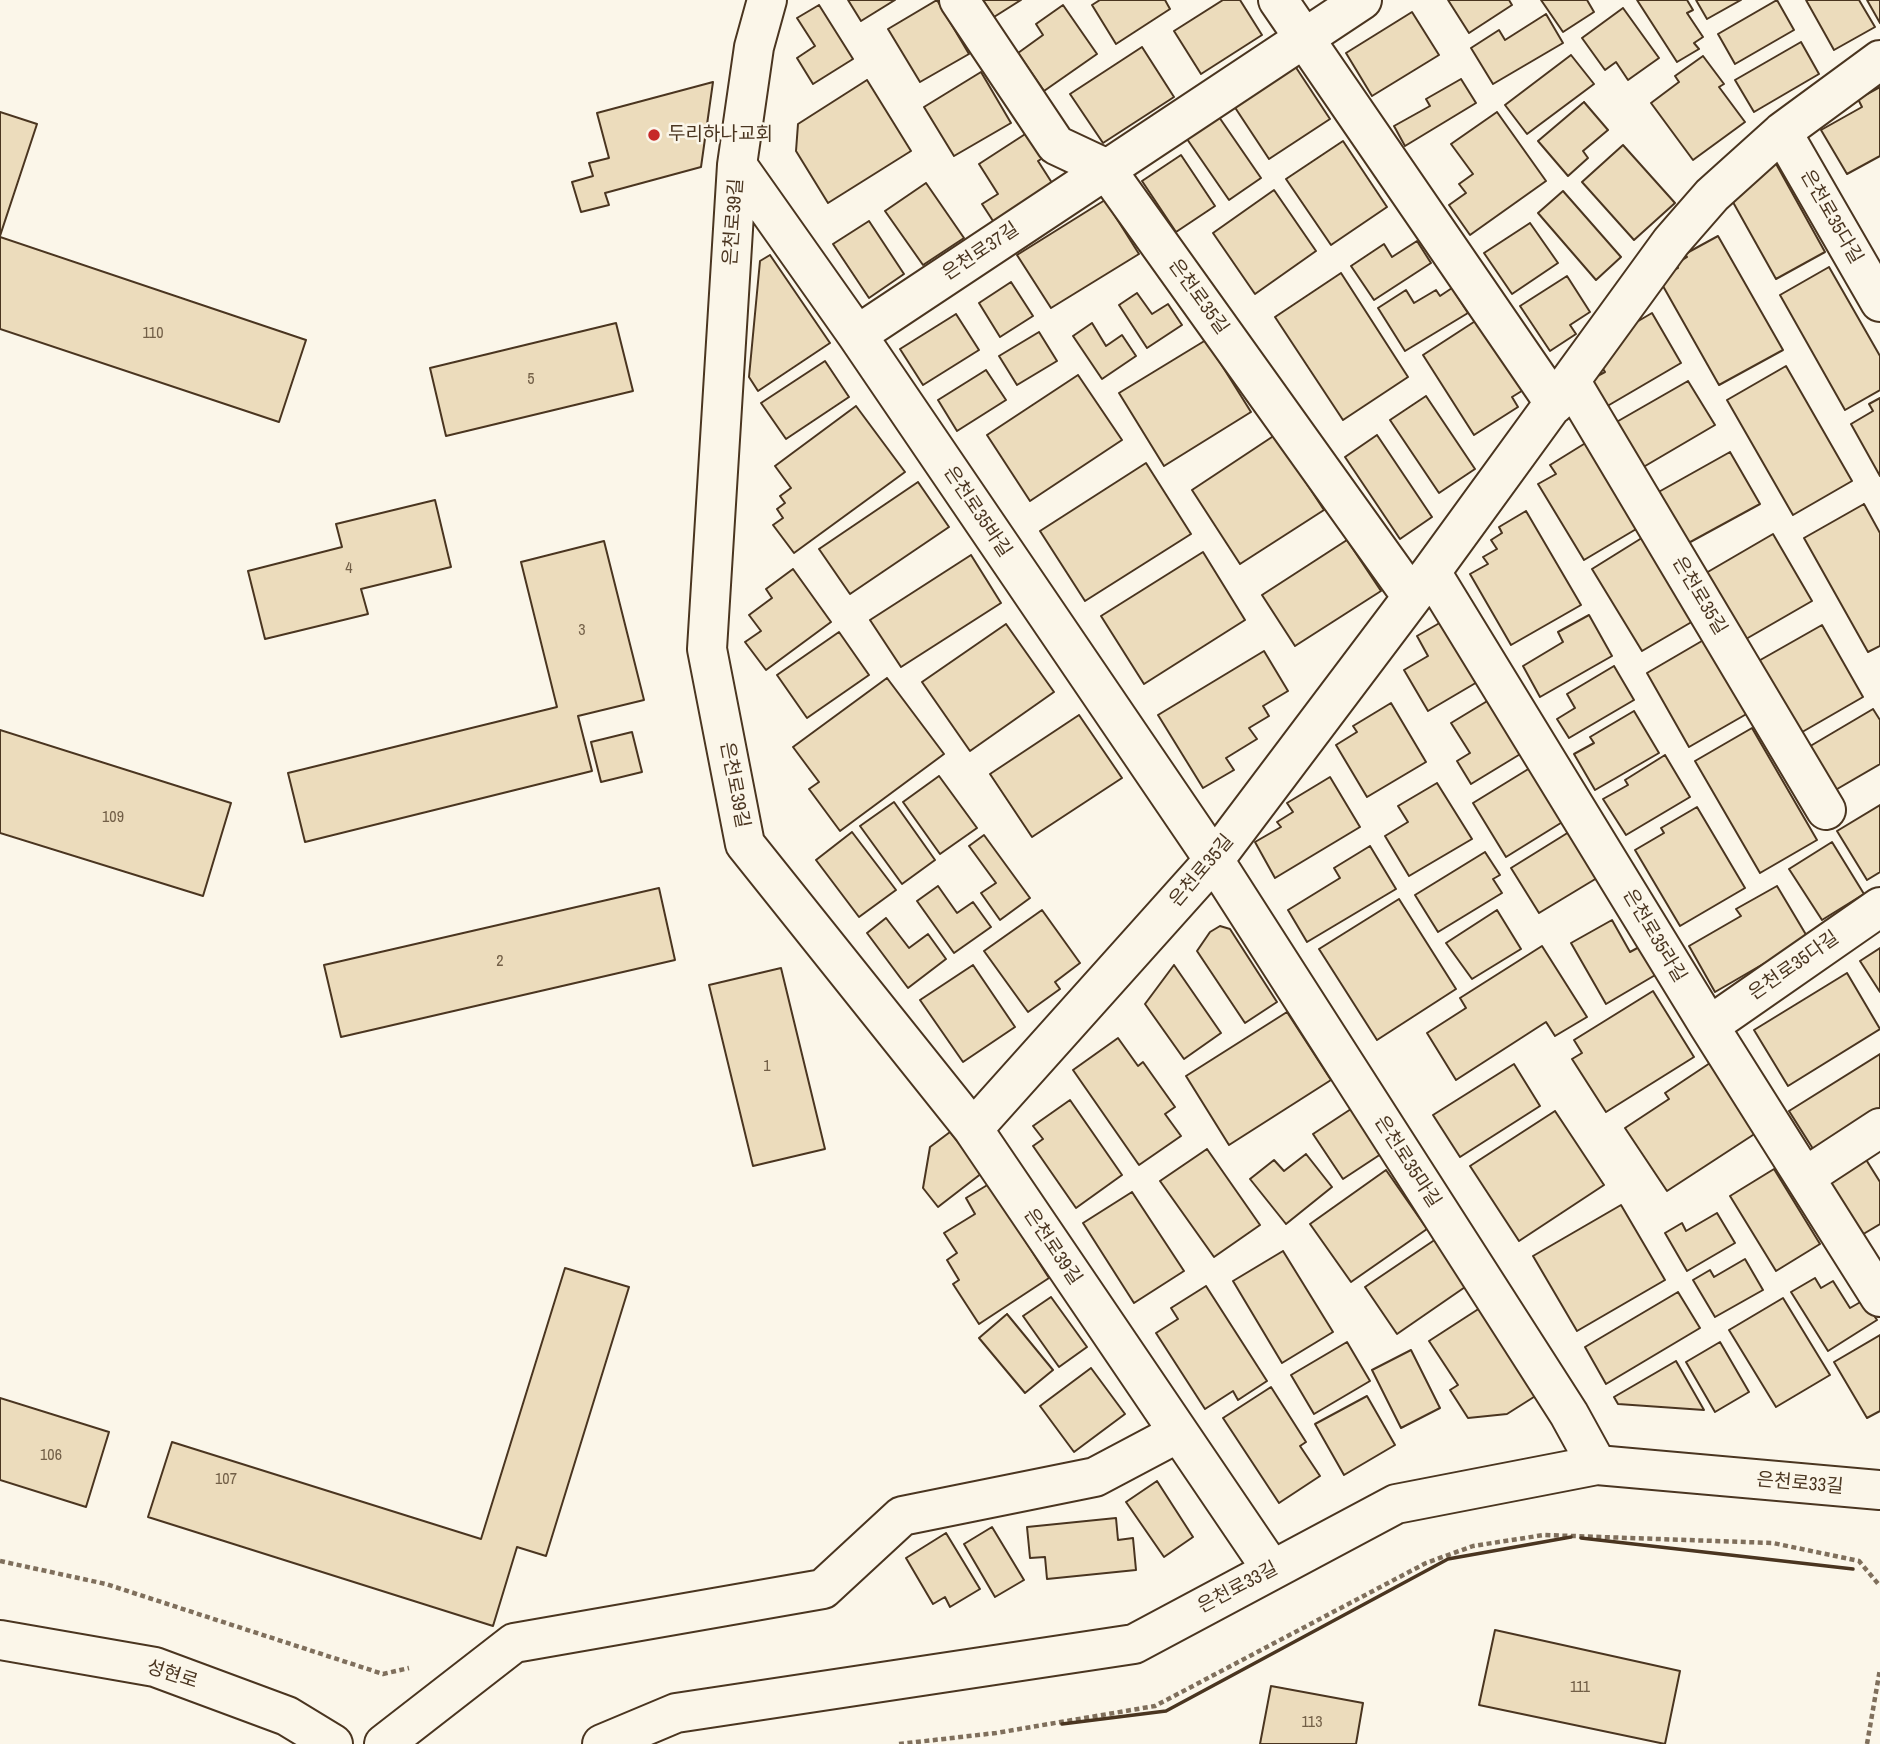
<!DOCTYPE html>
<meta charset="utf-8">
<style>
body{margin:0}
canvas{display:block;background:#fbf6e9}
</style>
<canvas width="1880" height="1744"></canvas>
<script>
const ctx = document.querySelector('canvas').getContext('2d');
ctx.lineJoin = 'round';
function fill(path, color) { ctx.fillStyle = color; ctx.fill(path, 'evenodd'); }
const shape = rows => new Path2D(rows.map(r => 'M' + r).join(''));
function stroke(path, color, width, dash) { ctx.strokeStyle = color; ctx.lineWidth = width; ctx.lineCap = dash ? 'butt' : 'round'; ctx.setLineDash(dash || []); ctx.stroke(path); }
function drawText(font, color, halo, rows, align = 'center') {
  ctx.font = font + ' "Archivo Narrow","Noto Sans KR",sans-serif'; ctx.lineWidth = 5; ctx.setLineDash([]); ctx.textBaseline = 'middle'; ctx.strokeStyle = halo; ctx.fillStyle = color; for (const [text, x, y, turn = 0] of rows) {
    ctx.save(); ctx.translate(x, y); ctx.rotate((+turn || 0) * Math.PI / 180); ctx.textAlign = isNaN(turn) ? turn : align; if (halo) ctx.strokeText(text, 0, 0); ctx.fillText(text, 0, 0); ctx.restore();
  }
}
const building = shape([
 [848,0,895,0,861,21,848,0],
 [937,0,969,54,920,82,888,29,937,0],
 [983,0,1021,0,994,17,983,0],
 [1100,0,1165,0,1170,9,1116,44,1092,5,1100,0],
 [1223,0,1240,0,1262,35,1201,74,1174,31,1223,0],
 [1448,0,1509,0,1512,5,1469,33,1448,0],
 [1541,0,1587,0,1594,12,1563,32,1541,0],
 [1637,0,1687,0,1693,10,1687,13,1703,37,1694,43,1699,49,1677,62,1637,0],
 [1696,0,1741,0,1707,19,1696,0],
 [1777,0,1794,30,1735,64,1718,34,1777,0],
 [1806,0,1859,0,1875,27,1834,50,1806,0],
 [1867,0,1880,0,1880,23,1867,0],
 [819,5,853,59,813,84,797,58,815,46,797,18,819,5],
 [1063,5,1097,54,1044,91,1018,53,1043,35,1036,24,1063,5],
 [1623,8,1659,58,1628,80,1616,62,1605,70,1582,38,1623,8],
 [1412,12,1439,55,1372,96,1346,53,1412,12],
 [1546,14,1563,43,1493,84,1471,48,1499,30,1505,40,1546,14],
 [1801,42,1819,74,1754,112,1735,80,1801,42],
 [1142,47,1174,97,1103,143,1070,94,1142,47],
 [1571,55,1594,84,1527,134,1505,105,1571,55],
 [1703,56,1724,84,1719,87,1745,122,1693,160,1651,103,1679,82,1675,76,1703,56],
 [1295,66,1330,119,1269,159,1234,106,1295,66],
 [981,72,1011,123,954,156,924,107,981,72],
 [1461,79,1476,103,1405,146,1394,126,1430,106,1426,99,1461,79],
 [867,80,911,151,828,203,796,151,798,124,867,80],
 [713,82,701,167,605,193,609,205,581,212,572,182,593,176,589,163,609,158,597,113,713,82],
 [1880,87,1880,156,1847,174,1821,130,1862,107,1858,99,1880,87],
 [1584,102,1608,130,1583,151,1588,158,1568,176,1538,141,1584,102],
 [0,112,37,124,0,236,0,112],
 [1497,112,1546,181,1470,235,1449,205,1466,193,1459,184,1473,174,1451,144,1497,112],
 [1219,117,1261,178,1229,200,1187,139,1219,117],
 [1033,129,1049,154,1038,161,1054,186,995,224,982,204,998,194,979,164,1033,129],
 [1343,141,1387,207,1331,245,1286,179,1343,141],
 [1623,145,1675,203,1634,240,1582,182,1623,145],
 [1181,155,1215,206,1176,232,1142,181,1181,155],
 [1775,162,1825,252,1776,279,1729,195,1775,162],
 [926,183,964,238,923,265,885,211,926,183],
 [1274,190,1316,251,1255,294,1213,233,1274,190],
 [1563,191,1621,257,1596,280,1538,213,1563,191],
 [1105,200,1139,254,1051,308,1017,255,1105,200],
 [869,221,904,274,869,298,833,244,869,221],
 [1530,223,1558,263,1512,294,1484,253,1530,223],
 [1718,236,1783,350,1719,385,1659,279,1678,268,1676,264,1687,257,1685,254,1718,236],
 [0,237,306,340,279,422,0,329,0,237],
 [1417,241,1431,263,1374,300,1351,266,1384,244,1392,257,1417,241],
 [770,255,830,343,758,391,749,377,760,261,770,255],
 [1829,267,1880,356,1880,390,1845,410,1780,295,1829,267],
 [1341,273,1408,377,1343,420,1275,317,1341,273],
 [1567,276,1590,312,1570,325,1576,334,1550,351,1520,306,1567,276],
 [1011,282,1033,316,1000,337,979,303,1011,282],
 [1452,288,1468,313,1405,351,1378,308,1406,290,1414,303,1436,290,1440,296,1452,288],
 [1137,293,1152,314,1168,304,1182,325,1147,348,1119,305,1137,293],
 [1652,313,1681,363,1604,408,1588,381,1605,372,1596,358,1628,327,1652,313],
 [956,314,979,350,923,385,900,349,956,314],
 [1480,318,1525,389,1512,397,1518,407,1474,435,1423,355,1480,318],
 [616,323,633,391,446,436,430,368,616,323],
 [1092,323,1106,346,1122,335,1136,356,1102,379,1073,336,1092,323],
 [1039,332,1057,361,1017,385,999,356,1039,332],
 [1206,340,1251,412,1164,466,1119,393,1206,340],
 [825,361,849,397,786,439,761,403,825,361],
 [1786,366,1852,481,1793,515,1727,400,1786,366],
 [986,370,1006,400,957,431,938,400,986,370],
 [1078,375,1122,440,1030,501,987,435,1078,375],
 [1688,381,1715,425,1640,469,1613,424,1688,381],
 [1426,396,1475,469,1439,493,1390,420,1426,396],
 [1880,398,1880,476,1851,424,1873,411,1869,404,1880,398],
 [856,406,905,472,794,553,773,525,783,518,777,509,785,503,780,496,791,488,775,466,856,406],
 [1275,435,1324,510,1240,564,1192,490,1275,435],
 [1377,435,1432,517,1400,539,1345,457,1377,435],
 [1592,439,1643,525,1584,560,1538,484,1556,474,1550,465,1592,439],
 [1730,452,1760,504,1683,546,1655,494,1730,452],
 [1146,463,1191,534,1085,601,1040,531,1146,463],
 [918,482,949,527,850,594,819,549,918,482],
 [435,500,451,567,361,589,368,614,265,639,248,571,342,547,336,524,435,500],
 [1864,504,1880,533,1880,646,1868,652,1804,538,1864,504],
 [1526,511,1581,605,1511,645,1470,574,1488,564,1483,557,1497,549,1491,540,1502,533,1499,527,1526,511],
 [1773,534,1812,601,1746,639,1706,573,1773,534],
 [1645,536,1695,620,1642,651,1592,569,1645,536],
 [1347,540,1381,591,1295,646,1262,595,1347,540],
 [604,541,644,700,578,716,592,771,305,842,288,773,557,707,521,562,604,541],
 [1203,552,1245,620,1144,684,1101,616,1203,552],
 [971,555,1001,603,901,667,870,620,971,555],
 [793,569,831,622,766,670,745,642,761,631,749,615,772,598,766,589,793,569],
 [1589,615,1612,656,1540,697,1523,666,1563,642,1558,632,1589,615],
 [1443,621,1479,681,1428,711,1404,670,1428,656,1417,636,1443,621],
 [1006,624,1054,692,970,751,922,682,1006,624],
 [1822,625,1863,697,1797,735,1755,663,1822,625],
 [839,632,869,675,807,718,777,675,839,632],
 [1707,638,1750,712,1689,747,1647,673,1707,638],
 [1264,651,1288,691,1263,706,1269,716,1249,728,1257,739,1226,758,1234,770,1203,788,1158,715,1264,651],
 [1614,666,1634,700,1569,738,1557,719,1575,708,1567,694,1614,666],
 [887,678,944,754,840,831,809,789,819,782,793,747,887,678],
 [1489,700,1522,753,1471,784,1457,761,1470,753,1451,723,1489,700],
 [1391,703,1426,762,1367,797,1336,745,1357,732,1353,726,1391,703],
 [1873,709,1880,720,1880,764,1832,792,1807,748,1873,709],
 [1634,711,1659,753,1595,790,1574,754,1594,743,1590,737,1634,711],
 [1079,715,1122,778,1032,837,990,774,1079,715],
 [1752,728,1817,840,1760,873,1695,761,1752,728],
 [0,730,231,803,203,896,0,833,0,730],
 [632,732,642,772,601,782,591,742,632,732],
 [1665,755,1690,797,1626,835,1603,799,1628,785,1625,780,1665,755],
 [1530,768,1564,821,1506,857,1473,803,1530,768],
 [939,776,977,828,940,854,903,802,939,776],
 [1330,777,1360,827,1275,878,1255,842,1281,827,1277,822,1293,812,1287,803,1330,777],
 [1437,783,1472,839,1409,876,1385,836,1408,822,1398,806,1437,783],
 [894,802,935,860,902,884,860,826,894,802],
 [1880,805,1880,872,1867,880,1837,831,1880,805],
 [1697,807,1745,888,1680,926,1635,850,1664,833,1661,828,1697,807],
 [852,832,896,890,859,917,816,860,852,832],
 [1569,832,1597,878,1539,913,1511,868,1569,832],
 [984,835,1030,898,1000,920,981,893,996,883,969,846,984,835],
 [1832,842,1864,894,1822,920,1789,869,1832,842],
 [1370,846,1396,889,1307,942,1288,910,1340,878,1334,868,1370,846],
 [1485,852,1500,875,1493,879,1502,893,1438,932,1415,895,1485,852],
 [938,886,957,913,973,902,991,927,954,953,917,901,938,886],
 [1777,886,1808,938,1715,992,1689,946,1741,916,1736,909,1777,886],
 [659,888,675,960,341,1037,324,965,659,888],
 [1399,899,1456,989,1377,1040,1319,949,1399,899],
 [1042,910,1080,963,1055,982,1060,989,1028,1012,984,951,1042,910],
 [1497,910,1521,949,1472,979,1446,943,1497,910],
 [886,918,909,948,928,934,946,959,908,988,867,933,886,918],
 [1612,920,1630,952,1641,946,1657,974,1606,1004,1571,943,1612,920],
 [1220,926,1230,929,1277,1002,1245,1023,1197,951,1210,932,1220,926],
 [1542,946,1587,1017,1555,1036,1546,1022,1456,1080,1427,1033,1466,1008,1460,998,1542,946],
 [1880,948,1880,992,1860,961,1880,948],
 [973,965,1015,1027,963,1062,920,1000,973,965],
 [1174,965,1221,1033,1184,1059,1145,1004,1174,965],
 [781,968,825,1149,753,1166,709,985,781,968],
 [1847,973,1880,1029,1788,1086,1754,1030,1847,973],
 [1653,991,1694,1057,1606,1112,1572,1059,1582,1053,1574,1040,1653,991],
 [1287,1012,1331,1080,1229,1145,1186,1076,1287,1012],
 [1118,1038,1138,1066,1143,1062,1175,1107,1165,1114,1181,1136,1139,1165,1073,1070,1118,1038],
 [1880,1054,1880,1111,1815,1152,1789,1111,1880,1054],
 [1710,1063,1756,1133,1667,1191,1625,1128,1669,1099,1665,1093,1710,1063],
 [1514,1064,1540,1106,1460,1157,1433,1115,1514,1064],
 [1070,1100,1122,1175,1076,1208,1033,1146,1043,1139,1033,1126,1070,1100],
 [1351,1109,1381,1154,1343,1179,1313,1134,1351,1109],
 [1555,1111,1604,1185,1519,1241,1470,1166,1555,1111],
 [950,1132,982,1173,938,1207,923,1188,930,1147,950,1132],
 [1207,1149,1260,1225,1214,1257,1160,1181,1207,1149],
 [1306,1154,1332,1187,1286,1224,1250,1179,1274,1160,1284,1171,1306,1154],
 [1865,1158,1880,1182,1880,1224,1860,1236,1826,1182,1865,1158],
 [1774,1169,1820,1244,1776,1271,1730,1196,1774,1169],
 [1386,1170,1427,1229,1351,1282,1310,1224,1386,1170],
 [989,1184,1049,1278,979,1324,953,1284,959,1280,947,1260,957,1253,944,1233,975,1214,966,1198,989,1184],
 [1132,1192,1184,1271,1134,1303,1083,1223,1132,1192],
 [1621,1205,1665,1280,1577,1331,1533,1256,1621,1205],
 [1717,1213,1735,1243,1687,1271,1665,1233,1682,1223,1686,1231,1717,1213],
 [1436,1239,1468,1285,1397,1334,1365,1287,1436,1239],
 [1283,1251,1333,1332,1282,1363,1233,1281,1283,1251],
 [1745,1259,1763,1290,1715,1317,1693,1280,1710,1270,1714,1277,1745,1259],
 [565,1268,629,1287,546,1556,517,1547,493,1626,148,1517,172,1442,481,1539,565,1268],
 [1815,1278,1821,1288,1833,1281,1850,1308,1864,1300,1877,1320,1828,1351,1791,1292,1815,1278],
 [1206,1286,1267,1381,1238,1400,1233,1391,1205,1409,1156,1333,1178,1319,1171,1308,1206,1286],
 [1678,1292,1700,1328,1606,1384,1585,1347,1678,1292],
 [1051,1297,1087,1347,1059,1367,1023,1316,1051,1297],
 [1783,1298,1830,1375,1776,1407,1729,1330,1783,1298],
 [1480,1308,1537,1395,1507,1414,1468,1418,1450,1390,1458,1385,1429,1341,1480,1308],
 [1007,1314,1053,1370,1025,1393,979,1338,1007,1314],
 [1880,1335,1880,1411,1867,1418,1834,1362,1880,1335],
 [1347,1342,1370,1381,1314,1414,1291,1375,1347,1342],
 [1720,1342,1749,1392,1715,1412,1686,1362,1720,1342],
 [1411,1350,1440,1408,1401,1428,1372,1370,1411,1350],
 [1676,1361,1704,1410,1618,1404,1614,1397,1676,1361],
 [1091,1368,1125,1414,1074,1452,1040,1406,1091,1368],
 [1271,1387,1306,1442,1300,1446,1320,1476,1279,1503,1223,1418,1271,1387],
 [1367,1396,1395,1445,1344,1475,1315,1424,1367,1396],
 [0,1398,109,1432,86,1507,0,1480,0,1398],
 [1157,1481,1193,1537,1164,1557,1126,1502,1157,1481],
 [1116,1518,1118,1540,1133,1538,1136,1570,1047,1579,1045,1557,1030,1558,1027,1527,1116,1518],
 [992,1527,1024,1580,995,1597,964,1544,992,1527],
 [946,1533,980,1589,950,1607,945,1597,933,1604,906,1558,946,1533],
 [1495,1630,1680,1671,1665,1744,1479,1705,1495,1630],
 [1271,1686,1363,1703,1356,1744,1260,1744,1271,1686]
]);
fill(building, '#ecdcbc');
stroke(building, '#4a3520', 2);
const minor = shape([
 [767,0,754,47,737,165,707,649,745,844,973,1129,1272,1570],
 [959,0,1056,145,1105,168,1412,597],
 [1278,0,1555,404],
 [1782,132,1880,302],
 [737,165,857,335,1214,860,1569,1414,1597,1465],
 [857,335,1362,0],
 [1571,382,1826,810],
 [1431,572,1709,1026,1880,1297],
 [1709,1026,1880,907],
 [973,1129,1214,860,1431,572,1671,242,1712,195,1782,132,1880,60],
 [1805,1177,1880,1128],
 [0,1640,155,1667,287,1716,333,1744],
 [384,1744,514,1643,823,1589,902,1516,1095,1477,1178,1433],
 [602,1744,676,1713,1134,1644,1396,1504,1597,1465,1880,1490]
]);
stroke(minor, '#4a3520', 42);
stroke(shape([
 [0,1561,106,1584,383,1674,409,1668],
 [899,1744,996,1733,1155,1706,1426,1563,1473,1546,1544,1535,1773,1543,1859,1561,1880,1586],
 [1867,1744,1880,1669]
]), '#7f6f5c', 4.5, [5, 3.5]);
stroke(minor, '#fbf6e9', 38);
stroke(shape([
 [1581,1538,1853,1569],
 [1062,1724,1166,1711,1448,1559,1571,1537]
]), '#4a3520', 3.5);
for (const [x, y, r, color] of [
 [654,135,7,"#c62828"]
]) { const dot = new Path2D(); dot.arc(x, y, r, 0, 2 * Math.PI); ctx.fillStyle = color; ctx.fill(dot); stroke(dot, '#fbf6e9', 2.5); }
drawText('16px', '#725f47', null, [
 ["110",153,334],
 ["5",531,380],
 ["4",349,569],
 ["3",582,631],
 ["109",113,818],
 ["2",500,962],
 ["1",767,1067],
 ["106",51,1456],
 ["107",226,1480],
 ["111",1580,1688],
 ["113",1312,1723]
]);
drawText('19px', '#4a3520', '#fbf6e9', [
 ["두리하나교회",668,135]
], 'left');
drawText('19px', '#4a3520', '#fbf6e9', [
 ["은천로35다길",1831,217,60],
 ["은천로39길",734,222,-86],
 ["은천로37길",981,252,-34],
 ["은천로35길",1198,297,54],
 ["은천로35바길",977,512,56],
 ["은천로35길",1699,596,59],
 ["은천로39길",734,785,79],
 ["은천로35길",1202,871,-50],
 ["은천로35라길",1654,936,59],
 ["은천로35다길",1794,966,-35],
 ["은천로35마길",1407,1162,57],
 ["은천로39길",1052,1247,56],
 ["은천로33길",1800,1484,5],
 ["은천로33길",1238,1588,-28],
 ["성현로",172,1675,18]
]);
</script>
